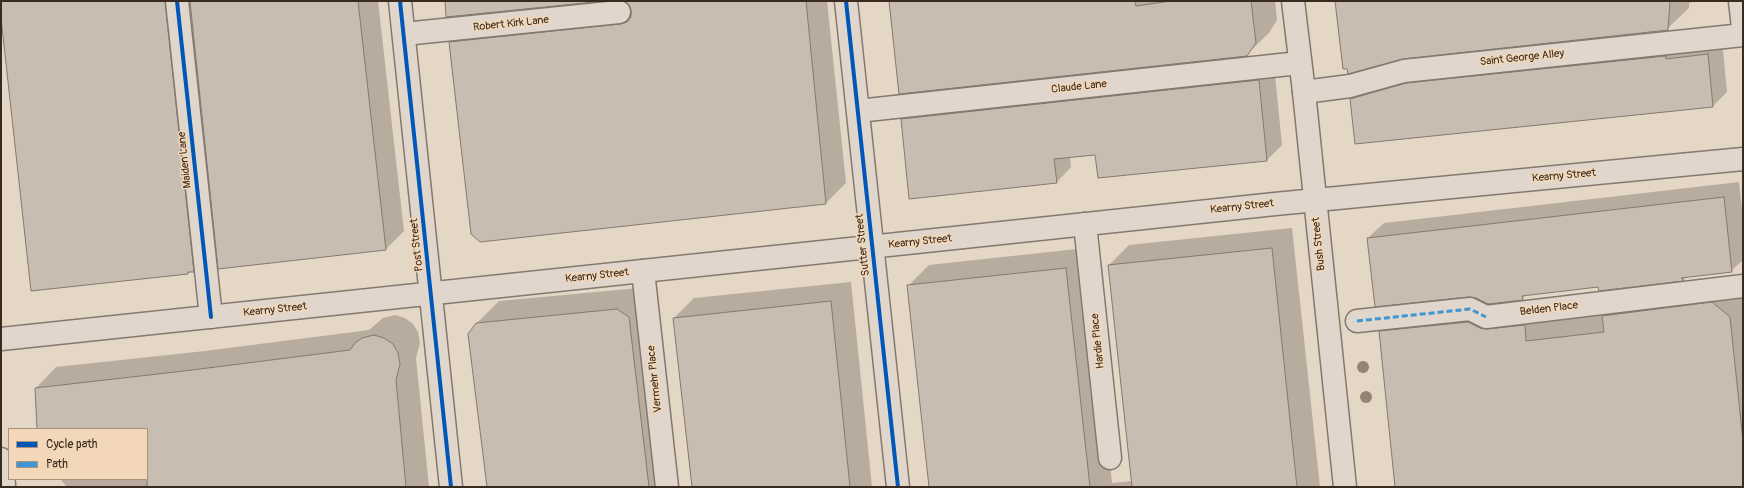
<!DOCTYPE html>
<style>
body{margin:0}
#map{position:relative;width:1744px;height:488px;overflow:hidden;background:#e5d7c6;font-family:Pangolin,sans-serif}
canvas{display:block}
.frame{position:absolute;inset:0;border:2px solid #3b2a1e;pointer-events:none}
.legend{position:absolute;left:8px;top:428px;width:140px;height:52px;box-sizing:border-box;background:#f2d8b9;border:1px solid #a9927b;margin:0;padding:5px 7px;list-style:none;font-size:12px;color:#3b2a1e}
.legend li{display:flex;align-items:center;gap:8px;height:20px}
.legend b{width:20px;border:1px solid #a9927b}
</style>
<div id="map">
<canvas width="1744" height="488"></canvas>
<div class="frame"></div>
<ul class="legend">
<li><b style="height:5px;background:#0057b8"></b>Cycle path</li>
<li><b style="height:5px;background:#3e96d5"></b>Path</li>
</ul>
</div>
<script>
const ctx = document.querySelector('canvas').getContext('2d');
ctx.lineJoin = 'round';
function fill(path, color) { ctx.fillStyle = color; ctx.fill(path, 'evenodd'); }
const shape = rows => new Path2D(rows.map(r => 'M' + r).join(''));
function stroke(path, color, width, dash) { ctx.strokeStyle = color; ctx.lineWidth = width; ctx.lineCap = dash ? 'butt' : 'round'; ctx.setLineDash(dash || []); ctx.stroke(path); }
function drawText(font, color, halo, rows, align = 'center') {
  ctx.font = font + ' Pangolin,sans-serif'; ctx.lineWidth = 3; ctx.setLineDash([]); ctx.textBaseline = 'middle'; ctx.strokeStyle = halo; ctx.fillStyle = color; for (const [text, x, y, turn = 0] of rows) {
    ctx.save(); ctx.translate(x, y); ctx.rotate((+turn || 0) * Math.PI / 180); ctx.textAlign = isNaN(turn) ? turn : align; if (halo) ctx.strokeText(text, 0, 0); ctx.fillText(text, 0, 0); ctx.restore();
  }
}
fill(shape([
 [1,1,184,1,211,253,193,271,187,273,1,8],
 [191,1,378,1,404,231,386,249],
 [626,1,827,1,846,183,826,203,450,42,470,22,632,6],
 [890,1,1275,1,1277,20,1269,33,1246,55],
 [1336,1,1697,1,1689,3,1689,8,1667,29],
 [1722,40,1727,92,1713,106,1351,99,1366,84],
 [1274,65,1282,145,1267,160,1096,154,1070,157,1071,167,1056,183,902,119,917,104],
 [1739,182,1743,218,1743,260,1731,271,1687,277,1684,280,1600,290,1599,286,1526,295,1522,299,1494,302,1502,307,1743,288,1743,487,1396,487,1380,332,1401,310,1484,301,1368,238,1384,223],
 [1292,228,1320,487,930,487,908,286,929,265,1086,248,1112,483,1132,481,1109,265,1129,245],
 [851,282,872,487,693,487,674,318,694,298],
 [639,288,674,487,488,487,477,323,499,301],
 [395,315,405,318,413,324,418,332,420,343,416,358,429,487,67,487,60,479,147,479,147,429,38,429,36,388,56,367,205,351,369,330,383,318]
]), '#0003');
const building = shape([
 [1,1,165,1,194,272,188,272,188,274,31,291,1,18,1,1],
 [190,1,358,1,386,250,218,269,190,1],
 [445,1,604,1,446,17,445,1],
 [625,1,806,1,826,204,480,242,471,234,449,42,620,24,627,22,631,17,631,10,629,5,625,1],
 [889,1,1135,1,1136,6,1171,1,1251,1,1256,43,1247,56,899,94,889,1],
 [1335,1,1670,1,1668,30,1403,59,1348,74,1347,69,1343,69,1335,1],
 [1708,54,1713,107,1355,144,1350,99,1406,83,1666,56,1666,59,1708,54],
 [1259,80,1267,161,1098,178,1095,155,1054,159,1057,183,909,199,901,119,1259,80],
 [1724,197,1732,272,1681,278,1684,281,1599,291,1598,287,1522,296,1523,300,1488,304,1476,298,1469,297,1375,307,1367,238,1724,197],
 [1272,248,1297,487,1132,487,1108,265,1272,248],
 [1066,268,1090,487,929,487,907,285,1066,268],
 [831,301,850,487,692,487,673,318,831,301],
 [1712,302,1730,317,1743,441,1743,487,1395,487,1379,331,1468,322,1480,328,1487,329,1525,325,1526,341,1604,332,1602,316,1712,302],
 [617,309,629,317,649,487,487,487,468,334,476,323,617,309],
 [374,335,384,338,393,344,398,353,400,364,396,380,406,487,147,487,147,429,37,429,35,388,184,371,350,350,355,343,362,338,374,335]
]);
fill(building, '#c7bdb0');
stroke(building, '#83796f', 1);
const minor = shape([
 [177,1,211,317],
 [846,1,898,487],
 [404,34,619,12],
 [1304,92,1350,86,1404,71,1743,35],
 [858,111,1299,63],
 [1085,224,1110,458],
 [643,271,667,487],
 [1357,321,1470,309,1486,317,1743,286],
 [1,459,4,485]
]);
const major = shape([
 [400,1,451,487],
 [1293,1,1304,92,1345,487],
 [1740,1,1743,28],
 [1,339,1275,204,1743,159]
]);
stroke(minor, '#83796f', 25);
stroke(major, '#83796f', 25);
stroke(minor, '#e0d6cb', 22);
stroke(major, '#e0d6cb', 22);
stroke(shape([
 [1357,321,1470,309,1486,317]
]), '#3e96d5', 3, [6, 3]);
stroke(shape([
 [177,1,211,317],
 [400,1,451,487],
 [846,1,898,487]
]), '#0057b8', 4);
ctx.fillStyle = '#948475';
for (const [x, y] of [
 [1363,367],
 [1366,397]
]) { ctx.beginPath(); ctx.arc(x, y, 6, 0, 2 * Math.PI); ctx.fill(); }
drawText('11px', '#3b2a1e', '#f2d8b9', [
 ["Robert Kirk Lane",511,24,-6],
 ["Saint George Alley",1522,58,-6],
 ["Claude Lane",1079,87,-6],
 ["Maiden Lane",185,160,-96],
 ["Kearny Street",1564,176,-5],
 ["Kearny Street",1242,207,-6],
 ["Kearny Street",920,242,-6],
 ["Bush Street",1319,244,-96],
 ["Post Street",417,245,-96],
 ["Sutter Street",863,245,-96],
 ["Kearny Street",597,276,-6],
 ["Belden Place",1549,309,-7],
 ["Kearny Street",275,310,-6],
 ["Hardie Place",1098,341,-96],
 ["Vermehr Place",655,379,-96]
]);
</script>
